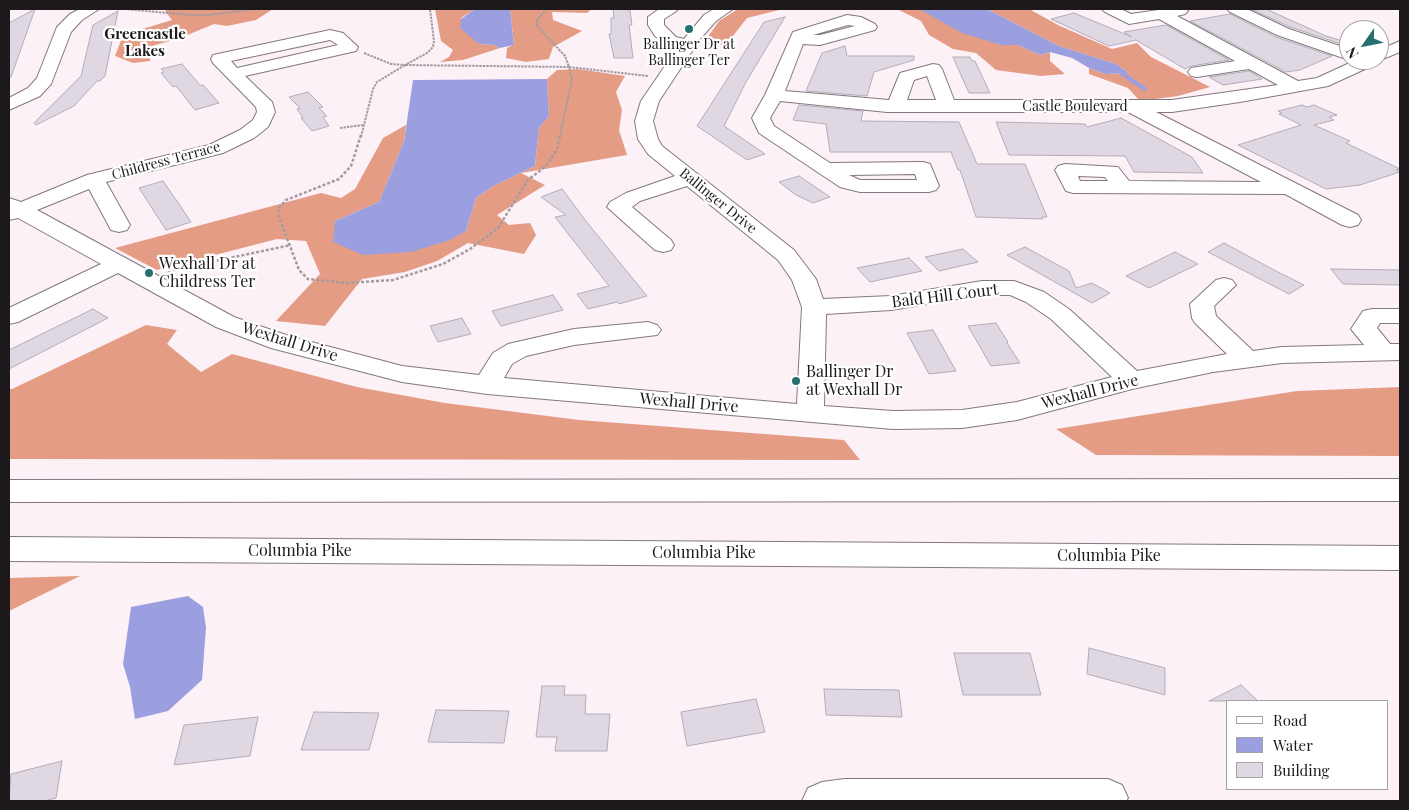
<!DOCTYPE html>
<style>
body{margin:0}
#map{position:relative;width:1409px;height:810px;overflow:hidden;background:#fdf1f8;font-family:"Playfair Display",serif}
canvas{display:block}
.frame{position:absolute;inset:0;border:10px solid #1c181b;pointer-events:none}
.legend{position:absolute;left:1226px;top:700px;width:162px;height:90px;box-sizing:border-box;background:#fff;border:1px solid #a4a3a4;margin:0;padding:6px 9px;list-style:none;font-size:15px;color:#1c181b}
.legend li{display:flex;align-items:center;gap:10px;height:25px}
.legend b{width:25px;border:1px solid #a4a3a4}
.north{position:absolute;left:1339px;top:20px;width:50px;height:50px;box-sizing:border-box;background:#fff;border:1px solid #a4a3a4;border-radius:50%;rotate:237deg;font-size:14px;font-weight:700;line-height:20px;text-align:center;color:#1c181b}
.north::after{content:'';display:block;margin:auto;width:18px;height:22px;background:#267170;clip-path:polygon(50% 0,100% 100%,50% 72%,0 100%)}
</style>
<div id="map">
<canvas width="1409" height="810"></canvas>
<div class="frame"></div>
<ul class="legend">
<li><b style="height:6px;background:#fff"></b>Road</li>
<li><b style="height:14px;background:#9c9fdf"></b>Water</li>
<li><b style="height:14px;background:#dfd8e3"></b>Building</li>
</ul>
<div class="north">N</div>
</div>
<script>
const ctx = document.querySelector('canvas').getContext('2d');
ctx.lineJoin = 'round';
function fill(path, color) { ctx.fillStyle = color; ctx.fill(path, 'evenodd'); }
const shape = rows => new Path2D(rows.map(r => 'M' + r).join(''));
function stroke(path, color, width, dash) { ctx.strokeStyle = color; ctx.lineWidth = width; ctx.lineCap = dash ? 'butt' : 'round'; ctx.setLineDash(dash || []); ctx.stroke(path); }
function drawText(font, color, halo, rows, align = 'center') {
  ctx.font = font + ' "Playfair Display",serif'; ctx.lineWidth = 4.5; ctx.setLineDash([]); ctx.textBaseline = 'middle'; ctx.strokeStyle = halo; ctx.fillStyle = color; for (const [text, x, y, turn = 0] of rows) {
    ctx.save(); ctx.translate(x, y); ctx.rotate((+turn || 0) * Math.PI / 180); ctx.textAlign = isNaN(turn) ? turn : align; if (halo) ctx.strokeText(text, 0, 0); ctx.fillText(text, 0, 0); ctx.restore();
  }
}
fill(shape([
 [168,9,273,9,256,20,227,26,214,24,180,38,152,46,150,61,133,63,115,56,123,35,172,20,165,11],
 [435,9,475,9,461,18,479,44,494,45,500,48,463,60,440,62,449,57,453,50,441,41],
 [510,9,592,9,587,13,552,12,553,20,582,31,553,47,549,59,526,62,506,58,507,48,514,44],
 [738,9,783,9,747,18,726,45,703,44,719,21],
 [897,9,919,9,1001,45,1018,45,1040,55,1050,52,1050,61,1065,74,1041,76,996,70,976,53,953,49,929,35,921,21],
 [987,9,1029,9,1058,25,1112,49,1137,43,1151,57,1210,87,1178,96,1140,101,1128,88,1089,74,1089,68,1105,74,1129,73,1116,64,1059,46],
 [578,69,625,76,616,92,622,110,619,130,627,155,521,173,545,185,497,215,509,225,530,223,536,235,524,254,468,243,437,261,405,272,362,279,325,326,276,321,320,274,306,241,277,239,157,270,115,248,321,193,341,198,355,189,383,138,406,125,404,141,379,202,335,221,466,231,476,198,493,186,535,166,539,128,549,116,547,79,557,70],
 [146,325,177,330,167,344,201,372,232,354,357,387,445,403,579,420,844,440,860,460,9,459,9,389,12,389],
 [1400,387,1400,456,1096,455,1056,429,1297,391],
 [80,576,9,611,9,578]
]), '#e49c85');
fill(shape([
 [475,9,510,9,514,45,500,48,494,45,479,44,460,28,461,19],
 [919,9,987,9,1059,46,1116,64,1129,73,1105,74,1089,68,1072,58,1050,52,1040,55,1018,45,1001,45,962,33],
 [547,79,549,116,539,128,535,166,493,186,476,198,466,231,450,240,411,252,363,255,333,242,335,221,379,202,404,141,413,80],
 [188,596,203,607,206,628,202,680,168,711,135,719,130,687,123,664,131,607]
]), '#9c9fdf');
stroke(shape([
 [1121,73,1145,89]
]), '#9c9fdf', 4);
const building = shape([
 [35,9,11,77,9,77,9,23,35,9],
 [613,9,630,10,632,25,629,25,633,58,614,58,609,34,611,34,611,18,614,18,613,9],
 [1266,9,1326,36,1346,42,1341,44,1290,27,1253,10,1266,9],
 [118,11,105,76,100,81,97,81,74,106,36,125,34,123,81,76,93,25,118,11],
 [1074,13,1132,37,1124,32,1166,25,1229,60,1191,66,1185,69,1136,40,1109,46,1051,19,1074,13],
 [1230,14,1276,37,1332,56,1300,70,1286,72,1190,21,1230,14],
 [785,17,746,82,724,126,765,154,747,160,697,126,764,22,785,17],
 [845,46,847,56,914,56,914,60,874,72,867,96,806,91,822,53,845,46],
 [953,57,970,57,972,61,975,61,990,93,969,93,953,57],
 [182,64,200,85,203,85,219,103,195,110,176,86,173,87,161,73,164,72,161,69,182,64],
 [1249,71,1262,79,1223,85,1209,77,1249,71],
 [308,92,323,107,319,108,327,116,323,117,329,126,312,131,301,118,303,118,297,109,300,108,289,97,308,92],
 [799,105,863,111,861,121,959,122,977,164,1025,164,1047,217,1042,217,1043,219,976,217,960,170,958,170,951,152,830,152,826,124,793,120,799,105],
 [1302,105,1307,107,1314,105,1337,115,1329,117,1334,120,1314,125,1350,141,1346,143,1400,169,1396,170,1400,172,1360,185,1326,189,1238,145,1301,125,1279,114,1282,113,1278,111,1302,105],
 [1121,118,1192,157,1203,173,1134,172,1125,156,1009,155,996,122,1085,124,1087,127,1121,118],
 [799,176,830,197,813,203,796,195,779,182,799,176],
 [163,181,177,201,191,222,166,230,139,188,163,181],
 [562,189,589,225,647,296,619,304,617,302,588,309,577,294,609,286,555,217,566,215,541,197,562,189],
 [1224,243,1276,271,1304,285,1289,294,1208,252,1224,243],
 [1025,247,1069,271,1076,288,1092,283,1110,293,1092,303,1007,255,1025,247],
 [963,249,978,262,939,271,925,257,963,249],
 [1175,252,1198,264,1149,288,1126,276,1175,252],
 [909,258,922,271,870,282,857,268,909,258],
 [1331,269,1400,270,1400,285,1343,284,1331,269],
 [553,295,563,310,501,326,492,311,553,295],
 [93,309,108,318,9,369,9,350,93,309],
 [462,318,471,334,438,342,430,326,462,318],
 [996,323,1008,342,1007,343,1020,363,991,366,968,326,996,323],
 [933,330,956,371,929,374,907,333,933,330],
 [1089,648,1165,668,1165,695,1087,674,1089,648],
 [954,653,1030,653,1041,695,963,695,954,653],
 [1241,685,1258,701,1209,701,1241,685],
 [542,686,565,686,564,695,586,695,585,714,610,714,607,751,555,751,557,737,536,737,542,686],
 [824,689,899,690,902,717,826,715,824,689],
 [756,699,765,732,687,746,681,712,756,699],
 [436,710,509,711,504,743,428,742,436,710],
 [314,712,379,713,369,750,301,750,314,712],
 [258,717,250,756,174,765,184,725,258,717],
 [62,761,56,798,44,801,9,801,11,774,62,761]
]);
fill(building, '#dfd8e3');
stroke(building, '#b2acb7', 1);
const minor = shape([
 [80,9,99,9,82,20,71,32,51,84,40,96,9,110,9,98,28,88,37,78,57,27,70,14,80,9],
 [659,9,678,9,675,12,664,19,664,25,676,37,684,39,704,15,714,9,733,9,716,21,700,39,659,101,653,121,658,139,662,146,794,250,816,279,823,299,891,296,982,281,1014,281,1044,292,1069,309,1137,371,1227,354,1195,323,1192,318,1190,304,1216,280,1224,278,1232,280,1236,285,1214,306,1216,316,1253,351,1282,347,1364,345,1351,329,1363,311,1372,309,1400,309,1400,323,1380,323,1377,328,1390,344,1400,344,1400,360,1282,363,1213,372,1132,389,1017,420,962,428,893,429,487,394,402,382,271,348,216,327,118,273,18,322,9,324,9,308,101,264,18,218,9,220,9,198,21,202,87,175,209,145,240,130,253,120,257,112,256,107,213,63,211,59,213,55,330,30,343,33,358,47,356,51,245,76,272,102,275,112,268,127,254,138,223,153,106,182,130,225,127,230,119,232,111,230,89,189,37,210,234,317,289,336,402,366,479,375,493,353,508,344,574,329,648,322,657,325,661,330,657,335,574,345,526,356,512,364,504,378,797,404,802,307,792,280,778,260,687,186,640,201,632,207,671,240,674,245,671,250,663,252,655,250,607,207,610,202,626,193,675,176,648,154,638,139,635,121,641,101,678,47,664,43,655,36,648,25,648,17,659,9],
 [330,40,338,45,237,68,231,61,330,40],
 [982,295,1010,295,1026,302,1051,319,1112,377,1017,402,962,410,893,411,824,406,826,314,891,310,982,295],
 [1102,9,1121,9,1131,14,1165,9,1186,9,1188,11,1185,14,1177,16,1298,81,1317,78,1356,60,1379,60,1379,50,1400,41,1400,52,1378,61,1376,64,1328,86,1240,102,1172,112,1156,112,1358,215,1361,220,1358,225,1350,227,1342,225,1285,194,1073,193,1066,191,1055,170,1058,166,1065,164,1118,167,1129,181,1261,182,1128,112,887,112,780,101,770,118,774,126,830,163,923,162,930,164,939,186,936,190,929,192,860,192,840,187,759,133,752,118,765,95,793,32,847,15,861,17,875,24,877,27,875,30,820,45,803,44,785,91,889,100,900,73,933,64,939,65,942,69,954,100,1172,100,1278,85,1249,69,1197,77,1191,76,1188,72,1191,68,1235,61,1159,19,1129,24,1105,12,1102,9],
 [848,25,855,26,820,35,813,35,848,25],
 [927,76,936,100,907,100,914,80,927,76],
 [915,174,917,180,860,180,849,175,915,174],
 [1078,176,1105,177,1108,181,1080,181,1078,176],
 [1227,9,1247,9,1289,29,1349,49,1349,60,1277,35,1230,12,1227,9],
 [844,779,1108,779,1122,785,1128,798,1126,801,802,801,808,788,822,782,844,779]
]);
const highway = shape([
 [1400,479,1400,501,9,502,9,480,1400,479],
 [9,537,1400,546,1400,570,9,561,9,537]
]);
stroke(minor, '#83787f', 2);
stroke(highway, '#83787f', 2);
stroke(shape([
 [124,9,190,15,208,15,255,9],
 [547,9,537,20,537,26,565,56,569,67,648,76],
 [364,53,391,64,405,65,427,53,433,47,434,41,430,9],
 [340,128,363,125],
 [361,137,373,89,377,82,405,65,569,67,572,79,560,137]
]), '#a49ba0', 2, [2.5, 1]);
stroke(shape([
 [361,135,351,166,339,179,286,200,278,209,279,217,299,270,308,279,347,283,393,280,443,264,470,249,498,228,528,180,546,166,557,149,560,135],
 [168,271,291,245]
]), '#a49ba0', 2.5, [3, 2]);
fill(minor, '#fff');
fill(highway, '#fff');
for (const [x, y, r, color] of [
 [689,29,5,"#267170"],
 [149,273,5,"#267170"],
 [796,381,5,"#267170"]
]) { const dot = new Path2D(); dot.arc(x, y, r, 0, 2 * Math.PI); ctx.fillStyle = color; ctx.fill(dot); stroke(dot, '#fff', 2); }
drawText('14px', '#1c181b', '#fff', [
 ["Ballinger Dr at",689,45],
 ["Ballinger Ter",689,61]
]);
drawText('14px', '#1c181b', '#fff', [
 ["Castle Boulevard",1075,107],
 ["Childress Terrace",166,161,-15],
 ["Ballinger Drive",718,201,39]
]);
drawText('bold 15px', '#1c181b', '#fff', [
 ["Greencastle",145,34],
 ["Lakes",145,51]
]);
drawText('16px', '#1c181b', '#fff', [
 ["Wexhall Dr at",159,264],
 ["Childress Ter",159,282],
 ["Ballinger Dr",806,372],
 ["at Wexhall Dr",806,390]
], 'left');
drawText('16px', '#1c181b', '#fff', [
 ["Bald Hill Court",945,296,-7],
 ["Wexhall Drive",290,342,17],
 ["Wexhall Drive",1090,392,-14],
 ["Wexhall Drive",689,403,5],
 ["Columbia Pike",300,551],
 ["Columbia Pike",704,553],
 ["Columbia Pike",1109,556]
]);
</script>
